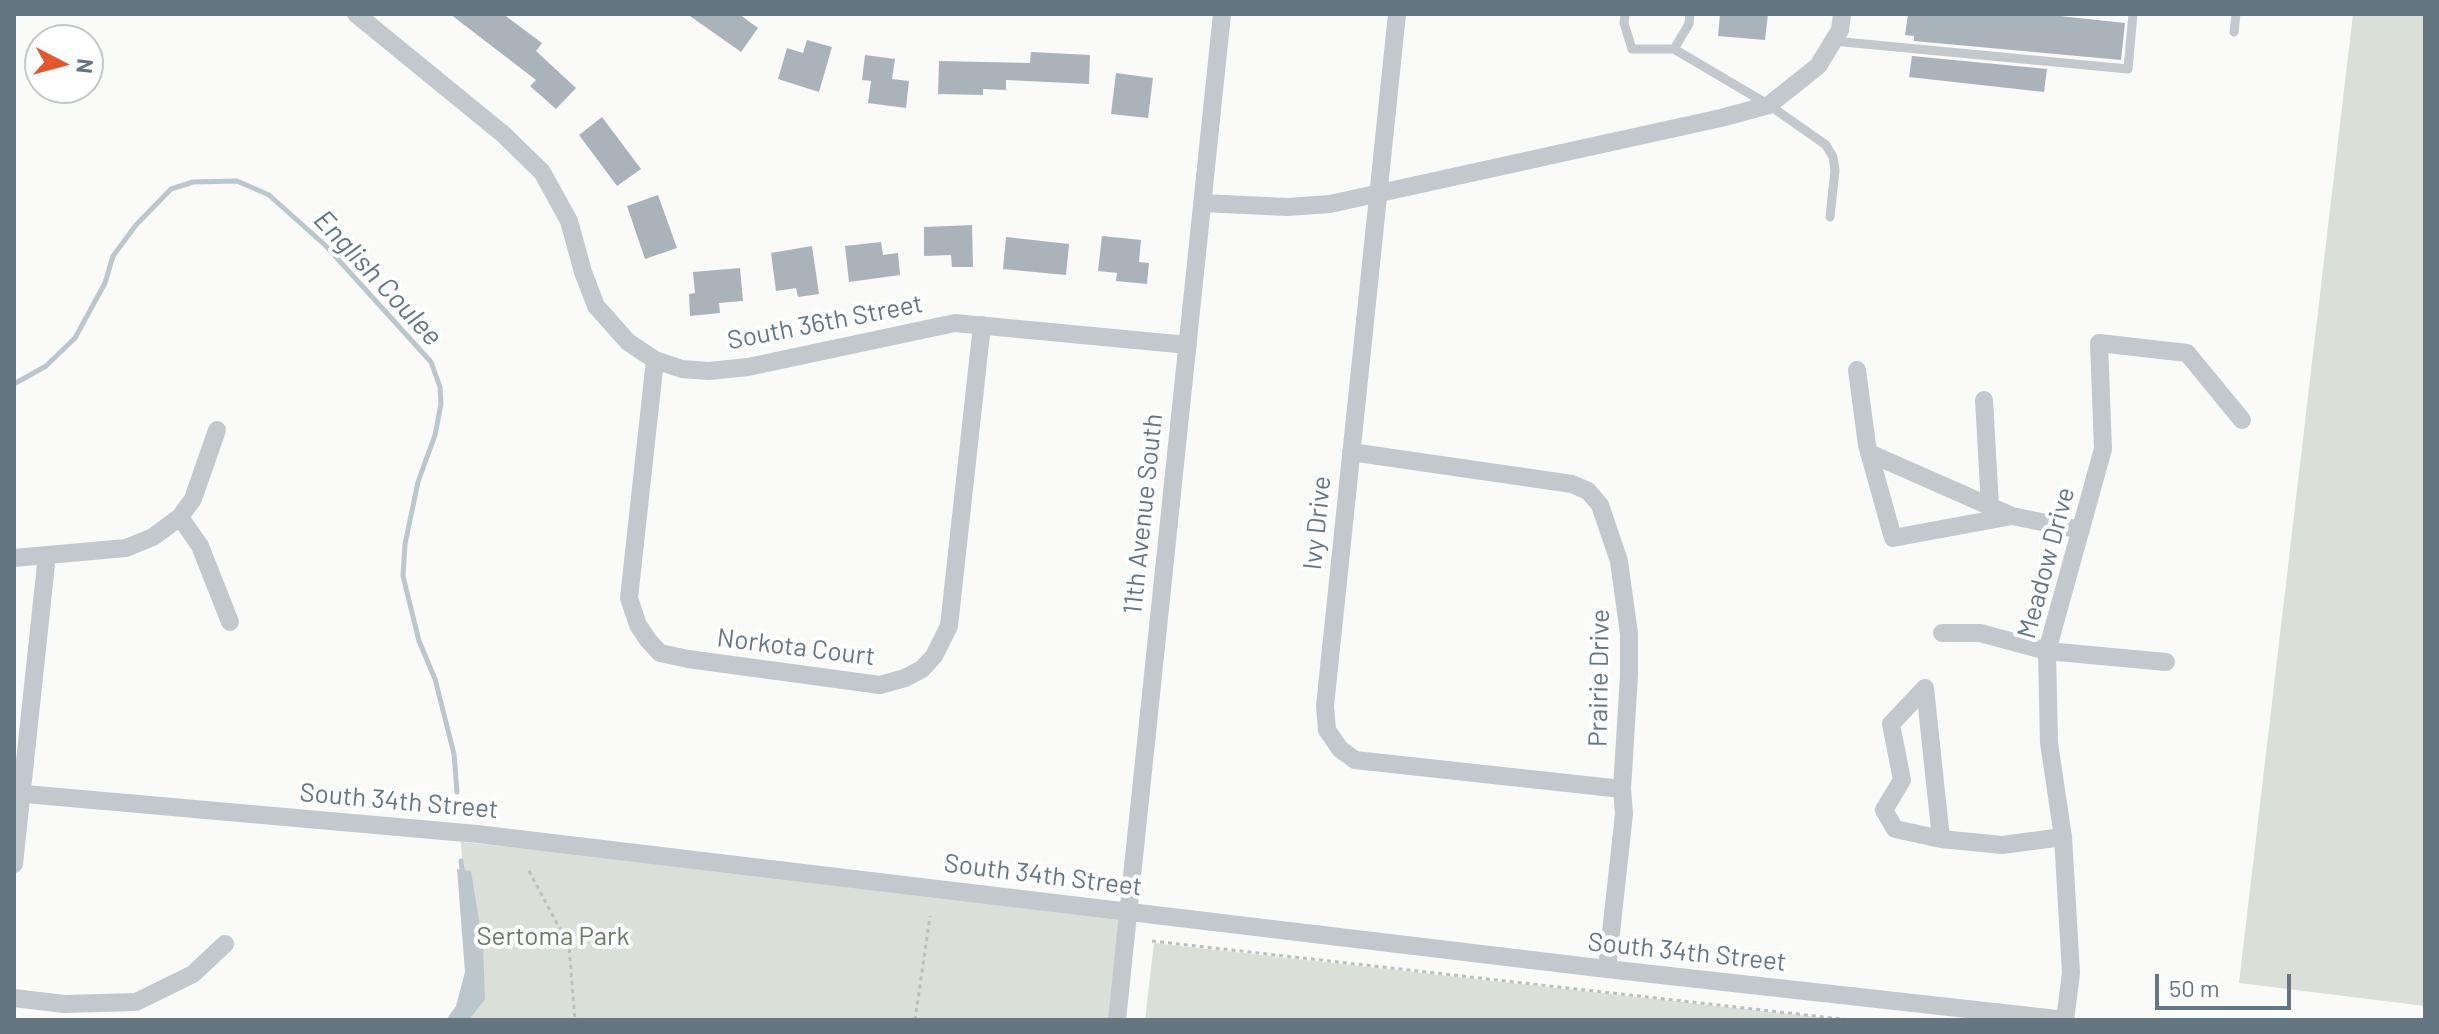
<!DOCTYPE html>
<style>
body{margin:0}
#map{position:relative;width:2439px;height:1034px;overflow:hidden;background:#fafaf8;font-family:Barlow,sans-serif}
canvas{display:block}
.frame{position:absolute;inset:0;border:16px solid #657683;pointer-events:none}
.north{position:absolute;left:24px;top:24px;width:80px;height:80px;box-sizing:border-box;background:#fff;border:2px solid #c1c8cd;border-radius:50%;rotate:96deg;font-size:22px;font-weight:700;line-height:32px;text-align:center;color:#657683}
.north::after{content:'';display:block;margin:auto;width:28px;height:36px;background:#e4572e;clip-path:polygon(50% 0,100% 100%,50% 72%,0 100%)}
.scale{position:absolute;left:2155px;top:974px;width:136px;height:36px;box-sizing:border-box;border:4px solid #657683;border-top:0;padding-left:10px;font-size:24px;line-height:28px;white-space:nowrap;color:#657683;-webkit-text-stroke:6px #fff;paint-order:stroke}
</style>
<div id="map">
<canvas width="2439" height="1034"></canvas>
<div class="frame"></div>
<div class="north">N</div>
<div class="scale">50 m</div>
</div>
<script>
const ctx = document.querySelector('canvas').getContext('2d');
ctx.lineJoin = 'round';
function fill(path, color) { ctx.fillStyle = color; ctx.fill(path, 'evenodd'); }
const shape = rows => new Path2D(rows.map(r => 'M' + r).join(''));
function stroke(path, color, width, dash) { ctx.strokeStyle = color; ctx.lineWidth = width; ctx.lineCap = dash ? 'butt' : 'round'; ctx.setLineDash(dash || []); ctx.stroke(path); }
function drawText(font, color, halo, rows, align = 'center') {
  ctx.font = font + ' Barlow,sans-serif'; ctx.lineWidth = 8; ctx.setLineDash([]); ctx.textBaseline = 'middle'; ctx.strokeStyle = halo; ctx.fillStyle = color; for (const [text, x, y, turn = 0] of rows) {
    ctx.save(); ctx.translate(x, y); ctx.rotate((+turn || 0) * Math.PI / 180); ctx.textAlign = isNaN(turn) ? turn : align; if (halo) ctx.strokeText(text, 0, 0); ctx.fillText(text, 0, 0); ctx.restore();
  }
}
fill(shape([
 [2353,14,2425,14,2425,1006,2239,983],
 [461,842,1127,910,1118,1020,453,1020,469,982],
 [1154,943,1744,1009,1845,1020,1145,1020]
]), '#dadfd7');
fill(shape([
 [457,869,471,871,483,945,485,999,469,1020,446,1020,456,1006,465,972]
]), '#bbc7cb');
stroke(shape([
 [14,384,46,366,75,338,105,283,113,256,136,225,171,189,193,182,237,181,269,195,326,246,431,362,440,387,441,404,435,435,418,482,405,544,403,576,419,641,435,679,454,754,457,792],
 [461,861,463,876]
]), '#bbc7cb', 5);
fill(shape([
 [450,14,503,14,542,43,536,51,576,88,556,109,530,86,536,80],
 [687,14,739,14,758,28,741,52],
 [1720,14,1768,14,1765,40,1718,36],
 [1908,14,2041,14,2125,23,2121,60,1914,41,1914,36,1905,35],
 [807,40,832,47,819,92,778,79,787,48,803,53],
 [1031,52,1090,55,1089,84,1006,80,1006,90,983,89,983,95,938,94,939,61,1030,63],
 [865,55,895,59,892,79,909,81,906,108,868,103,871,81,862,80],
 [1912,56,2047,69,2044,92,1909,77],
 [1116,73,1153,78,1148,118,1111,114],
 [602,117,641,169,617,186,579,135],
 [658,195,677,248,645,259,627,206],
 [972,225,973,267,952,267,951,255,924,256,924,227],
 [1102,236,1141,240,1139,262,1149,263,1147,284,1116,281,1117,273,1098,271],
 [1006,237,1069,244,1066,275,1003,269],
 [881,242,883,255,898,253,900,275,849,282,845,246],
 [812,246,819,294,798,297,796,288,776,291,771,253],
 [740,268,743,301,719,303,720,313,690,316,689,294,695,293,693,272]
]), '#aab3b9');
stroke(shape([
 [529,871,569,946,575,1020],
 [1152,941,1851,1020],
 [915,1020,930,916]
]), '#bbbfc2', 3, [4, 4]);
stroke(shape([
 [1625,14,1624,23,1632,49,1674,49,1689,24,1690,14],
 [2234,32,2236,14],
 [1833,41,2128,69,2133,14],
 [1674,49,1769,105,1826,145,1833,157,1835,170,1830,217]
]), '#c3c8cc', 9);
stroke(shape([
 [356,14,503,134,542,172,569,221,583,272,596,306,628,342,655,360,682,369,709,371,748,367,955,323,1188,345],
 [1397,14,1325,706,1327,730,1340,749,1355,760,1622,789],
 [1202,203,1287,207,1330,204,1721,118,1769,105,1818,66,1840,30,1842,14],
 [655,360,629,598,638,625,648,640,660,653,688,659,880,685,905,678,922,669,934,656,949,626,982,325],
 [1857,370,1867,445,1893,538,2012,516,2081,530],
 [1984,400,1990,506],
 [1351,452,1572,484,1588,491,1600,505,1619,561,1629,634,1629,675,1622,789,1624,814,1607,969],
 [1869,453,2012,516],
 [180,517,200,546,230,622],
 [14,558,126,548,153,537,180,517,193,499,217,430],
 [1942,633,1980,633,2047,651,2166,662],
 [1925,688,1941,839,2002,845,2063,837],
 [1925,688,1891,724,1902,780,1884,810,1895,829,1941,839],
 [14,793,477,834,1607,969,2066,1020],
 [14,864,47,555],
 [14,998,64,1004,136,1002,193,974,225,944],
 [1117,1020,1222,14],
 [2065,1020,2071,973,2063,837,2049,743,2047,651,2103,449,2099,343,2187,353,2242,420]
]), '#c3c8cc', 18);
drawText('26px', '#657683', '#fff', [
 ["South 36th Street",825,322,-11],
 ["11th Avenue South",1143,514,-84],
 ["Ivy Drive",1317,523,-84],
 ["Meadow Drive",2046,563,-75],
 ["Norkota Court",796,647,7],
 ["Prairie Drive",1599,678,-89],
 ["South 34th Street",399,801,5],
 ["South 34th Street",1043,875,7],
 ["South 34th Street",1687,952,6]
]);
drawText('26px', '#687a64', '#fff', [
 ["Sertoma Park",553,936]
]);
drawText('italic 28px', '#60757c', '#fff', [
 ["English Coulee",378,278,47]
]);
</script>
